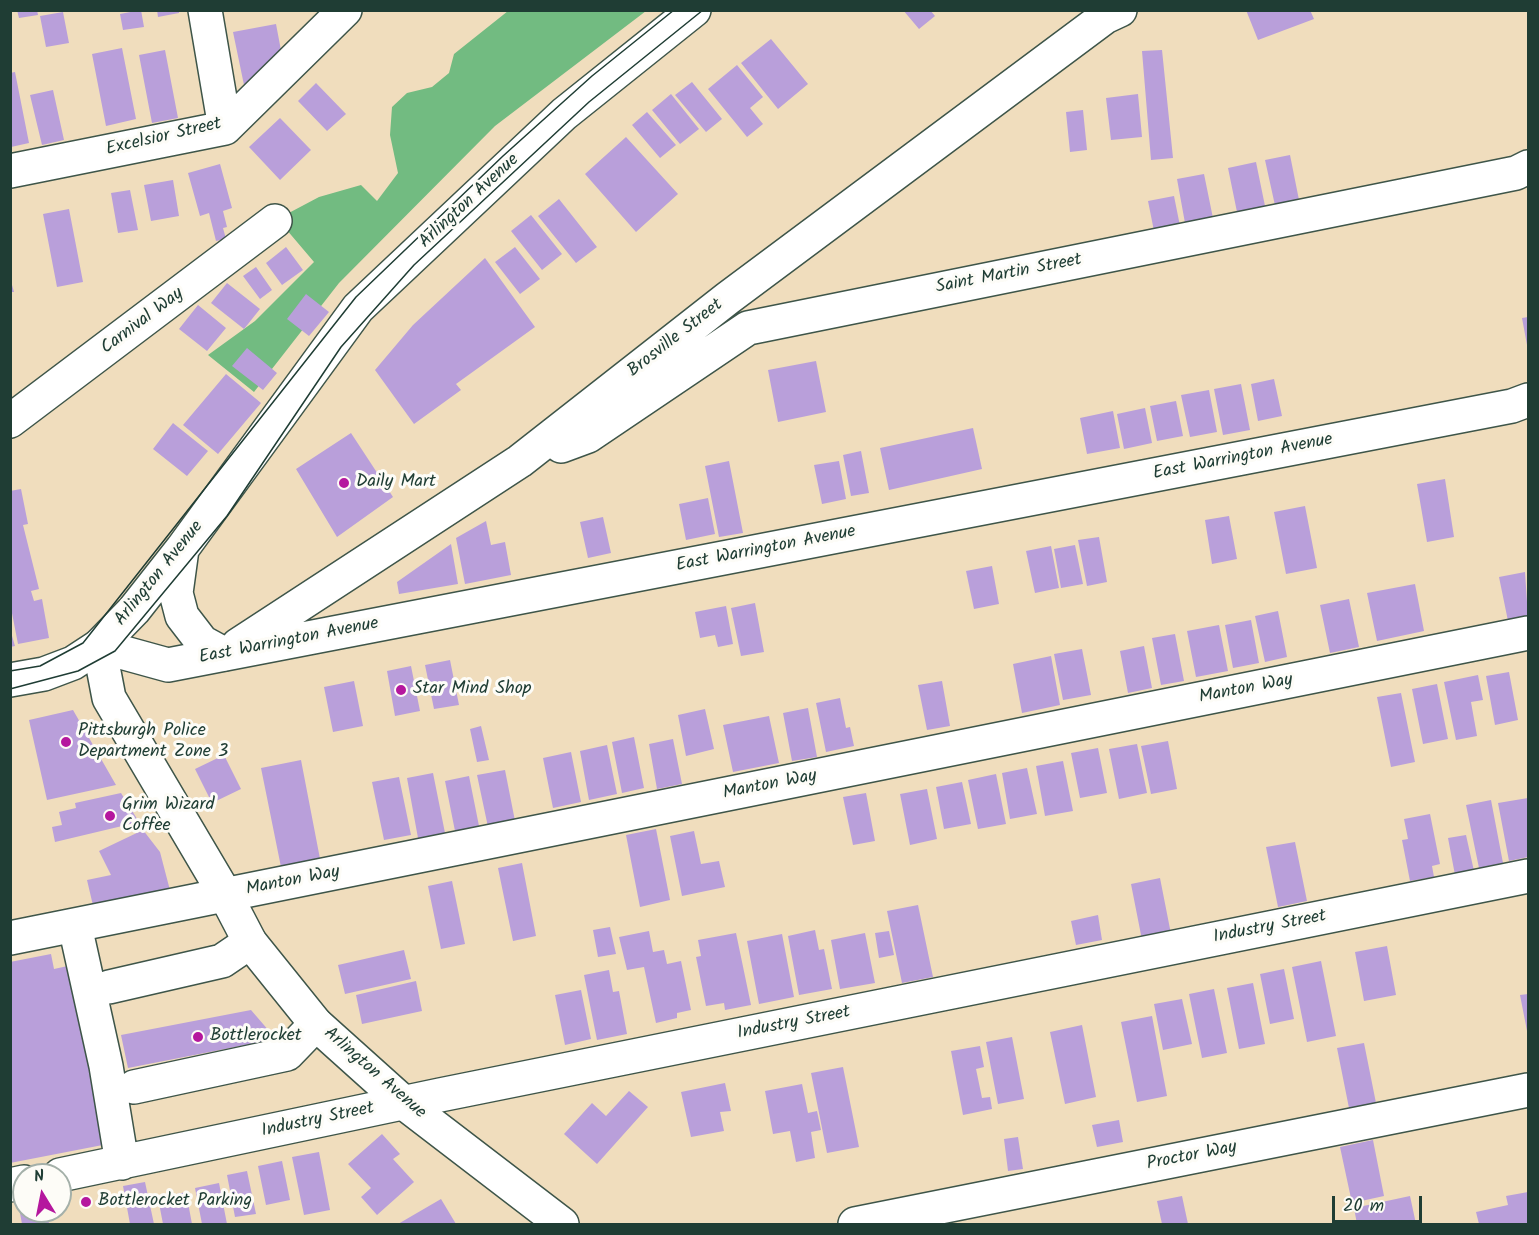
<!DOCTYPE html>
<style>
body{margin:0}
#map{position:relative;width:1539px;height:1235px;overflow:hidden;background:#f0ddbd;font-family:Kalam,sans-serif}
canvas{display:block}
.frame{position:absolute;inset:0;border:12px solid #1f3d34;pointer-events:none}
.north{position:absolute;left:12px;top:1163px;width:60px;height:60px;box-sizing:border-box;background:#fdfcf7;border:2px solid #a4b0a9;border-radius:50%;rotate:350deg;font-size:16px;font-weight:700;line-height:24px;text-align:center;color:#1f3d34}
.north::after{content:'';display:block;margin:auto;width:21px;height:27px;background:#b5179e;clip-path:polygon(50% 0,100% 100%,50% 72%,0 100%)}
.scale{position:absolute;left:1332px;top:1196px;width:90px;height:27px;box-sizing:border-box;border:3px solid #1f3d34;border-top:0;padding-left:8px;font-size:18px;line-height:21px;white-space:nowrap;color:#1f3d34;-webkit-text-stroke:4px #fdfcf7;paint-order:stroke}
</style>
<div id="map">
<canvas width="1539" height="1235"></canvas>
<div class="frame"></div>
<div class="north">N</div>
<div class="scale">20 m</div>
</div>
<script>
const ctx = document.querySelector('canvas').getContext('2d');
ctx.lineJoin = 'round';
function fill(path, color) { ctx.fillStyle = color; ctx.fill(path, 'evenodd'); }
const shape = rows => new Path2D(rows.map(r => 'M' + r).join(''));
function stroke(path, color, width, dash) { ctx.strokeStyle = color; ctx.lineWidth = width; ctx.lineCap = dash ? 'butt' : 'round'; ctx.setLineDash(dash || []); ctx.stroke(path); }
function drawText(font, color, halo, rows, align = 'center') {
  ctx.font = font + ' Kalam,sans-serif'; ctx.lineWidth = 6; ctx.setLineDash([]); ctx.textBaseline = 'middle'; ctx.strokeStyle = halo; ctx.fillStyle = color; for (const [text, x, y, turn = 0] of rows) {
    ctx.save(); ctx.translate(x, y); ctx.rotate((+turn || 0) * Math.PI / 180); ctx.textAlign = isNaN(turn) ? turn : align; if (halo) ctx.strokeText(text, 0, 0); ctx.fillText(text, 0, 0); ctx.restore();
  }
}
fill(shape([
 [508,11,646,11,495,126,339,283,254,392,208,355,255,321,314,262,286,229,285,215,319,197,361,185,377,201,398,173,390,135,392,107,407,93,432,87,449,73,454,54]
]), '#72bb81');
fill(shape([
 [17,10,37,10,38,15,19,18],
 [141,10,144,27,123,30,120,14],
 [157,10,179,10,179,13,158,17],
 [903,10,930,10,935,16,919,29],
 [1246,10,1310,10,1314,19,1258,40],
 [63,12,69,43,46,47,40,16],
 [276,24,283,61,265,64,268,80,244,85,233,32],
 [771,39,808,84,778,109,741,63],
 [122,48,136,119,106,126,92,54],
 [165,50,178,118,152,123,139,55],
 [1162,50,1173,158,1151,160,1142,51],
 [737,65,763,97,750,108,763,124,747,137,708,89],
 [15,72,29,143,11,147,10,73],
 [692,82,722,119,706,132,675,95],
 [316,83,346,114,327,131,298,101],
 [53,90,64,140,42,145,30,95],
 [671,94,699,129,680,144,652,110],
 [1138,94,1142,137,1111,140,1106,98],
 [1083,110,1087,150,1070,152,1066,112],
 [647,112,676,145,660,158,632,125],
 [280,118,311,150,280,180,249,147],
 [626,137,678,194,636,232,585,174],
 [1290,155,1300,205,1276,210,1265,160],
 [1256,162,1265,206,1237,212,1228,168],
 [220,164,232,208,223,211,227,227,223,228,226,239,216,241,209,213,200,216,188,173],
 [1204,174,1215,228,1187,234,1177,179],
 [173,180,179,216,151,221,144,185],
 [130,190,138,230,118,233,111,193],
 [1174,196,1181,231,1155,236,1148,201],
 [559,199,597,247,576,263,538,216],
 [69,209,83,282,57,287,43,214],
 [531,215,562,254,542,270,511,231],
 [286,247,303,270,282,285,266,263],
 [515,247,540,279,520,294,495,262],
 [485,258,535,327,456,384,461,390,414,424,375,370,413,325],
 [256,267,272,290,260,299,243,276],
 [10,278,14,292,10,292],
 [227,283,260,309,244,329,211,303],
 [306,294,329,312,309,336,287,319],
 [198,305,226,328,207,351,179,329],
 [1528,317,1528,344,1527,345,1522,318],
 [247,348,277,373,263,390,232,366],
 [816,361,826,412,778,422,768,370],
 [226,374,261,403,218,454,183,425],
 [1274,379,1282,416,1258,421,1251,384],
 [1241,384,1250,430,1223,435,1214,389],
 [1209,390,1217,432,1190,437,1181,395],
 [1176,401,1183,436,1157,441,1150,406],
 [1145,408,1152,443,1124,449,1117,414],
 [1113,411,1120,448,1087,454,1080,418],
 [173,423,208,451,187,476,153,449],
 [973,428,982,469,889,490,880,448],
 [351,433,393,497,337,537,296,469],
 [861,451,869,493,851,496,843,455],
 [729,461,743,533,719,537,705,466],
 [839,461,846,499,822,504,814,465],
 [1445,479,1454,537,1427,542,1417,484],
 [21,489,28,524,23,525,39,589,31,591,34,601,42,599,49,638,18,644,10,603,10,491],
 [708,498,715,534,686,540,679,504],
 [1305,506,1317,568,1286,574,1274,512],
 [1229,516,1237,559,1212,564,1205,520],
 [603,517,611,553,588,558,580,522],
 [486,521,491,545,505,542,511,575,465,584,456,538],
 [1099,537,1107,582,1087,586,1078,540],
 [451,544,458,584,399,594,397,582],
 [1075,545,1083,584,1061,588,1054,549],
 [1051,546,1059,588,1035,593,1026,551],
 [992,566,999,604,974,609,966,571],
 [1525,572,1528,617,1508,621,1499,577],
 [1415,584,1424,631,1377,641,1367,593],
 [1349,599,1359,647,1330,653,1320,605],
 [755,603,764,652,741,656,731,608],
 [726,606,733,644,718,647,715,635,700,638,695,612],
 [1278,611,1287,657,1265,662,1255,616],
 [1251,620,1259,663,1233,668,1225,625],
 [1219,625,1228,671,1196,677,1187,631],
 [10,629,15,646,10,647],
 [1175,634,1184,681,1161,685,1152,638],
 [1144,646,1152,688,1128,693,1120,651],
 [1082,649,1091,695,1063,700,1054,654],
 [1051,656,1060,705,1022,713,1013,664],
 [450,660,459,705,434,709,425,665],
 [411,666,420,711,395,716,387,671],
 [1509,672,1518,720,1495,725,1486,676],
 [1478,675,1483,700,1471,702,1477,736,1456,740,1444,682],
 [354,681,363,726,333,732,324,687],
 [942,681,950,726,927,730,918,685],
 [1437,684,1448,739,1423,744,1412,689],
 [1401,693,1415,762,1391,767,1377,697],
 [840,698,846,728,850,727,854,746,826,752,816,703],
 [808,708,817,757,792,761,783,713],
 [705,709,714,749,686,756,678,715],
 [73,710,116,785,47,800,29,720],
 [769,716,779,763,733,772,723,725],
 [481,726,489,760,477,762,470,729],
 [634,737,644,788,622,793,612,742],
 [673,739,682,784,657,789,649,744],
 [1168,741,1177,789,1151,794,1141,746],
 [1137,744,1147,793,1119,799,1109,749],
 [607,745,617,794,589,800,580,751],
 [1098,748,1107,793,1080,798,1071,753],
 [571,752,581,802,553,808,543,758],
 [224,755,241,789,212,803,195,769],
 [301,760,321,864,282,872,261,768],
 [1063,761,1073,811,1045,816,1036,766],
 [1027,768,1037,814,1010,819,1002,773],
 [505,770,515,821,488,827,477,775],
 [433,773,445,833,418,838,407,778],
 [996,774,1006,824,978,829,968,780],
 [469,776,480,831,456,836,445,781],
 [399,777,411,835,384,840,372,782],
 [962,782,971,824,944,829,936,787],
 [927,789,937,839,910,845,900,794],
 [121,793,139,822,55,842,52,827,62,825,59,812,76,808,75,803],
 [866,793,875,841,853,845,843,797],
 [1528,798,1528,857,1509,861,1498,803],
 [1491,800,1503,863,1479,868,1466,805],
 [1430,814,1440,864,1432,866,1434,877,1410,881,1402,840,1408,839,1404,819],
 [656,829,670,900,640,907,626,835],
 [143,830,160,852,172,898,95,914,87,880,111,875,99,851],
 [694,831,701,864,719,861,725,887,682,896,670,836],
 [1466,835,1474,871,1455,875,1448,838],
 [1295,842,1307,901,1278,907,1266,847],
 [522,863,536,936,513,941,498,868],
 [1160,878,1171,934,1142,940,1131,884],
 [452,881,465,944,441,949,428,886],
 [918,905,933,977,902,983,887,911],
 [1098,915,1102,940,1076,945,1071,921],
 [610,927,616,954,598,957,593,930],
 [815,930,819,950,824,949,832,989,799,995,788,936],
 [649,931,653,952,664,950,667,964,681,961,691,1010,677,1013,677,1018,656,1023,644,967,627,970,619,937],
 [889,931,894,955,879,958,875,933],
 [736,933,751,1005,725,1010,724,1003,706,1006,696,957,701,956,698,940],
 [865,933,875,983,840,989,831,940],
 [782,934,794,997,759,1004,747,941],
 [1387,946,1396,995,1364,1001,1355,952],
 [404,950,411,979,345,994,338,965],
 [51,954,54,969,77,964,113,1143,10,1163,10,962],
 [1321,961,1336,1036,1307,1042,1292,967],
 [1284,969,1294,1019,1270,1024,1260,974],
 [609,970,613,992,619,991,627,1034,597,1040,584,975],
 [416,981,422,1011,362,1024,356,995],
 [1253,983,1265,1044,1239,1049,1227,988],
 [1214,989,1227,1053,1202,1058,1189,994],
 [581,990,591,1039,565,1045,555,995],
 [1528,994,1528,1031,1527,1031,1520,995],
 [1182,999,1192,1044,1163,1050,1154,1004],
 [251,1010,276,1039,128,1068,121,1035],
 [1152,1016,1167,1096,1137,1102,1121,1022],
 [1082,1025,1096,1097,1065,1104,1050,1032],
 [1012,1037,1024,1099,998,1104,986,1042],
 [1364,1043,1376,1103,1349,1108,1337,1048],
 [980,1046,984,1067,976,1069,982,1098,990,1097,992,1109,963,1115,951,1051],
 [843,1067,859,1147,827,1153,811,1073],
 [725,1083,731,1111,720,1112,724,1131,691,1137,681,1092],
 [802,1084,808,1113,817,1111,821,1130,811,1132,815,1158,796,1162,790,1131,773,1134,765,1091],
 [629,1091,648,1107,597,1164,564,1134,592,1103,606,1116],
 [1119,1120,1123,1142,1097,1147,1092,1125],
 [382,1134,400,1154,393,1159,414,1182,377,1215,361,1197,371,1188,348,1164],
 [1018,1137,1023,1169,1008,1171,1004,1139],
 [1373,1140,1384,1196,1352,1203,1340,1147],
 [319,1152,330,1210,304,1215,292,1157],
 [282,1161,290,1200,266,1205,258,1166],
 [247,1171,256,1214,235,1217,227,1175],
 [145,1182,154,1224,130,1224,123,1186],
 [219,1183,227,1224,202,1224,195,1188],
 [186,1192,192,1224,163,1224,158,1198],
 [1528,1192,1528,1224,1479,1224,1476,1212,1508,1205,1506,1196],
 [1182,1196,1188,1224,1162,1224,1157,1201],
 [1410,1196,1416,1224,1357,1224,1354,1208],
 [441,1199,456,1224,398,1224],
 [32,1211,47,1211,49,1224,22,1224,20,1213]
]), '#b99fda');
const minor = shape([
 [205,10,225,128],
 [10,171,225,128,345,10],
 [10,421,275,221],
 [561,446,588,436,748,328,1516,173,1528,167],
 [238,645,520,461,728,298,1105,17,1120,10],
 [99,646,168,665,1512,406,1528,400],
 [75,926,106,1066,122,1163],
 [10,938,1528,633],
 [109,987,222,961,250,942],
 [134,1087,287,1054,316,1024],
 [60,1175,440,1095,1528,876],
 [10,1185,24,1182],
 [855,1224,1528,1090]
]);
const major = shape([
 [182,549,176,593,182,616,202,642,224,654],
 [99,646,109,698,226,896,250,942,316,1024,404,1103,562,1224],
 [10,680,44,674,73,663,99,646,134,610,182,549,358,308,564,114,694,10]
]);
stroke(minor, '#3e5549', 36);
stroke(major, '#3e5549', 36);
stroke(minor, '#fff', 33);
stroke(major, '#fff', 33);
stroke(shape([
 [10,671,40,666,83,643,356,297,503,156,592,76,674,10],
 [10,689,78,671,115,651,227,516,341,347,414,265,589,102,703,10]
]), '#1f3d34', 1.5);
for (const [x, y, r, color] of [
 [344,483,6,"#b5179e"],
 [401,690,6,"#b5179e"],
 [66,742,6,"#b5179e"],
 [110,816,6,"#b5179e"],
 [198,1037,6,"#b5179e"],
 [86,1202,6,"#b5179e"]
]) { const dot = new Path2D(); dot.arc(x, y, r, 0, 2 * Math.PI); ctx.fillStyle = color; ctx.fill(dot); stroke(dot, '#fdfcf7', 2); }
drawText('18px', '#1f3d34', '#fdfcf7', [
 ["Excelsior Street",164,138,-13],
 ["Arlington Avenue",470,202,-43],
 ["Saint Martin Street",1009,275,-11],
 ["Carnival Way",143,322,-37],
 ["Brosville Street",676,339,-38],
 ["East Warrington Avenue",1243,458,-11],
 ["East Warrington Avenue",766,550,-11],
 ["Arlington Avenue",160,574,-51],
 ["East Warrington Avenue",289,642,-11],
 ["Manton Way",1246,690,-11],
 ["Manton Way",770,786,-11],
 ["Manton Way",293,882,-11],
 ["Industry Street",1270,928,-11],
 ["Industry Street",794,1024,-11],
 ["Arlington Avenue",374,1074,41],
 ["Industry Street",318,1121,-12],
 ["Proctor Way",1192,1157,-11]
]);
drawText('18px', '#1f3d34', '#fdfcf7', [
 ["Daily Mart",356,483],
 ["Star Mind Shop",413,690],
 ["Pittsburgh Police",78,732],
 ["Department Zone 3",78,753],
 ["Grim Wizard",122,806],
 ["Coffee",122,827],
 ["Bottlerocket",210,1037],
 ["Bottlerocket Parking",98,1202]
], 'left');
</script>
